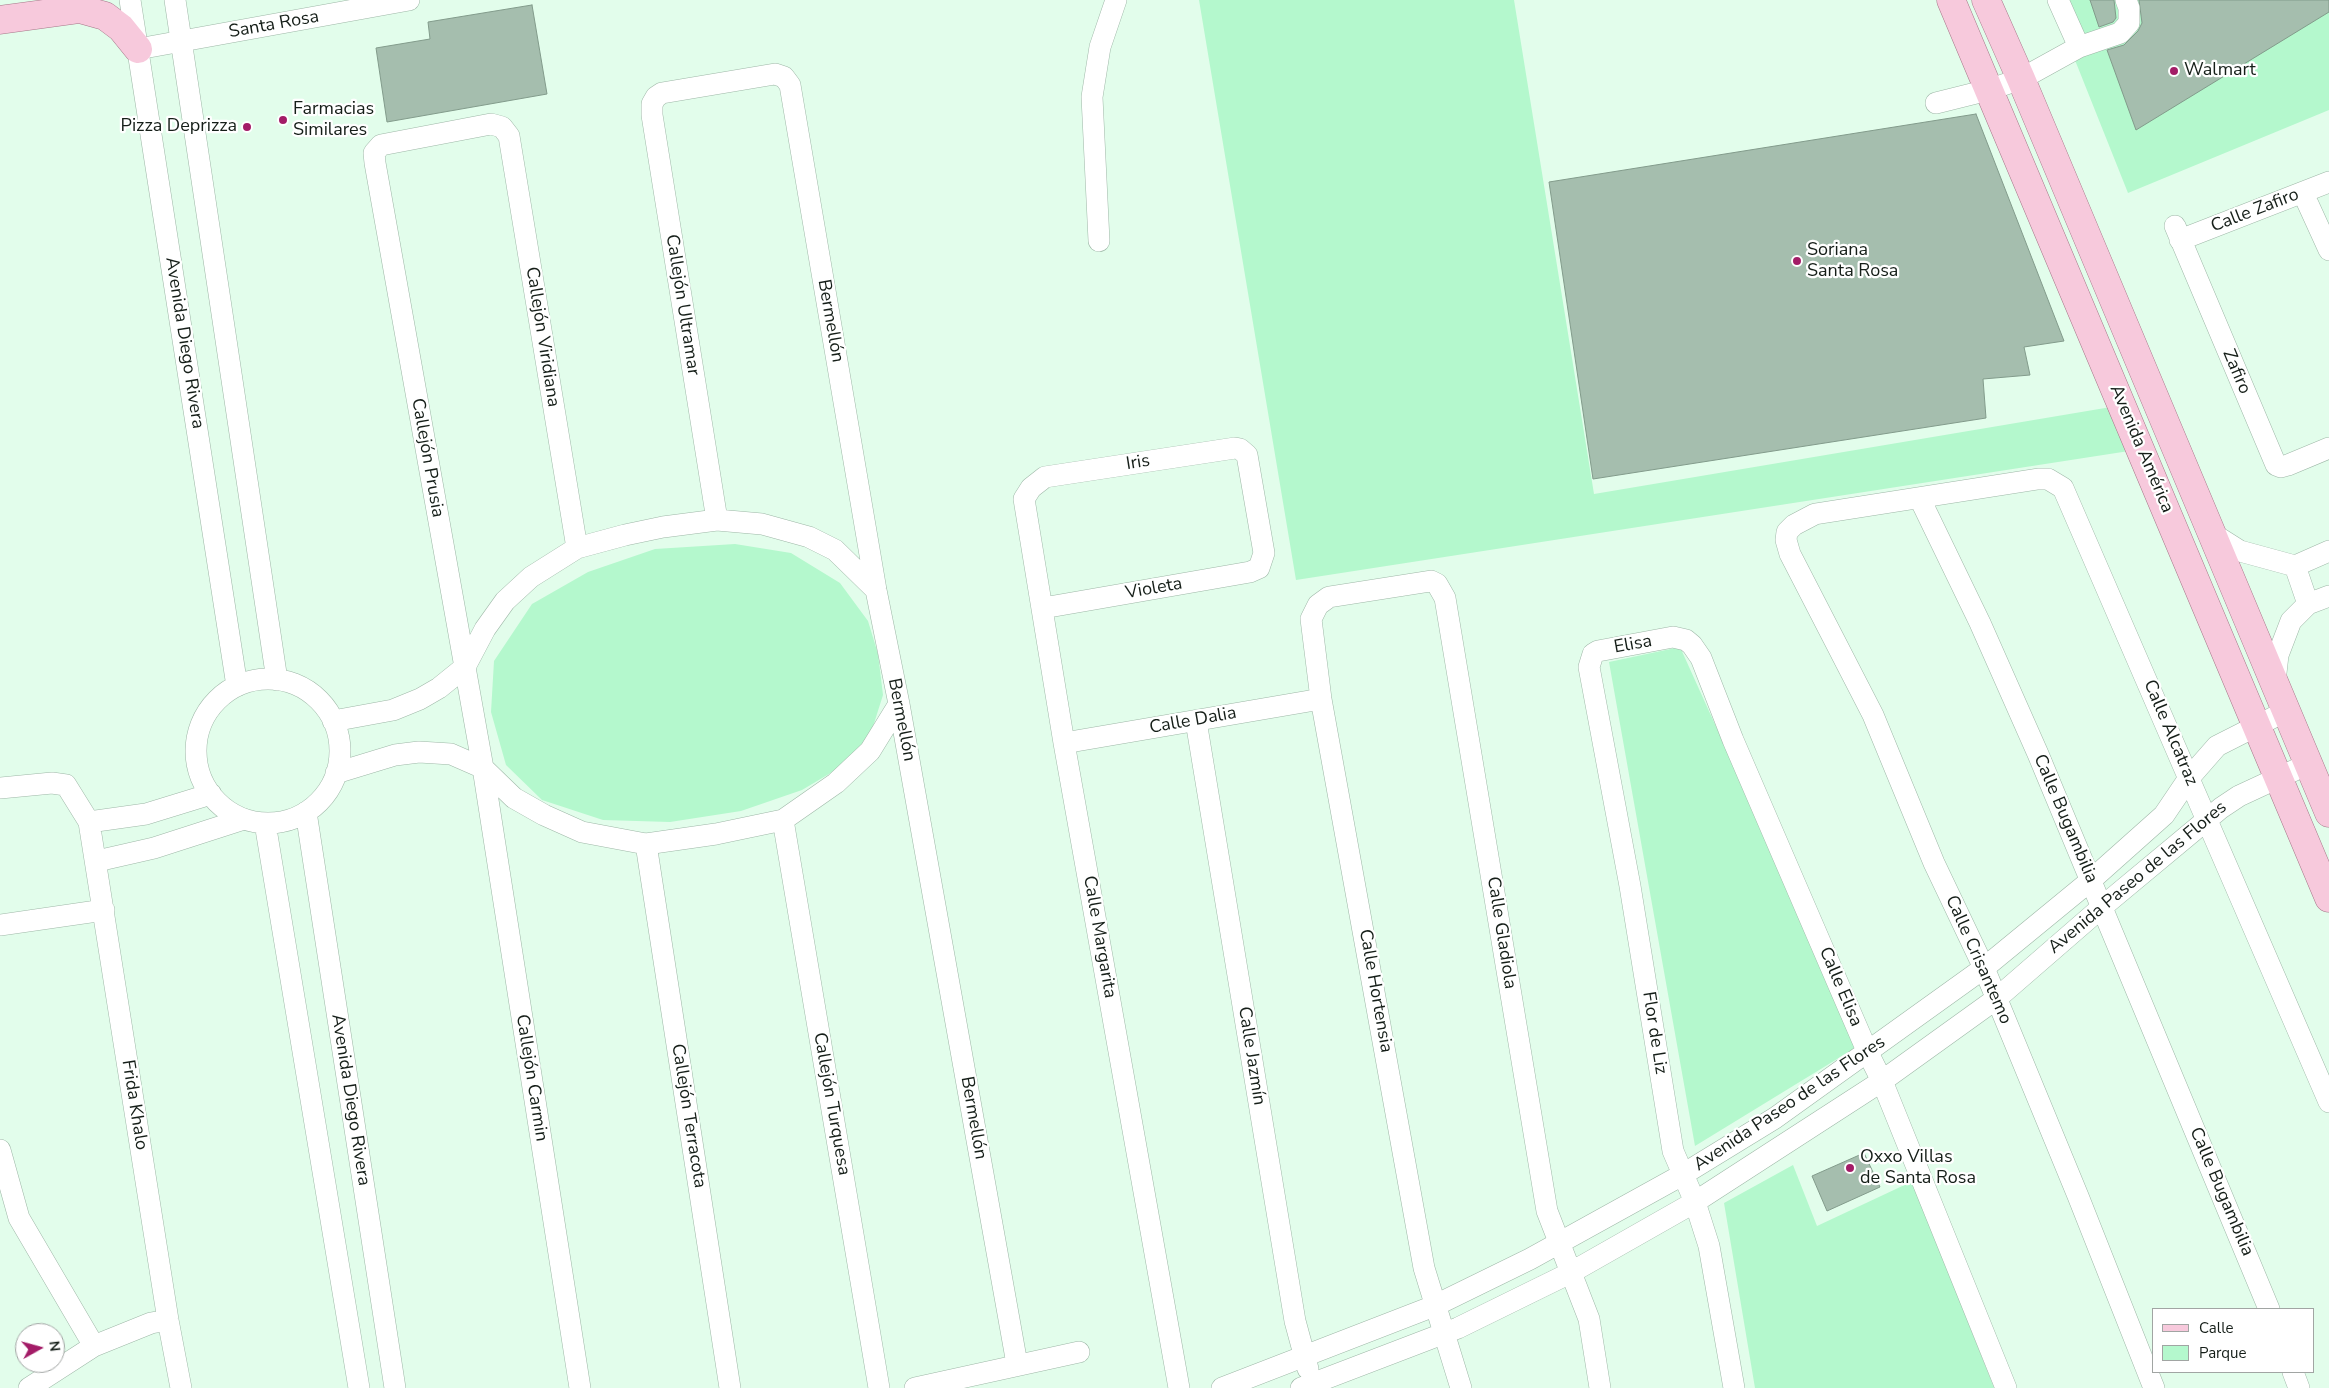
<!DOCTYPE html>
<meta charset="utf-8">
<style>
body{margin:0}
#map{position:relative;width:2329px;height:1388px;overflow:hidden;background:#e2fdeb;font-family:"Nunito Sans",sans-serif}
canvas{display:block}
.legend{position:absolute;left:2152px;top:1308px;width:162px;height:65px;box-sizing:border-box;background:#fff;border:1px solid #a1a5a3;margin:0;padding:6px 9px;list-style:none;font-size:15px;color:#151e18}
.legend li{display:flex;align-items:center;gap:10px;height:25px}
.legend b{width:25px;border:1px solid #a1a5a3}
.north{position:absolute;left:15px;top:1323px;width:50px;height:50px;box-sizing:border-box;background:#fff;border:1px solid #a1a5a3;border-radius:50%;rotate:83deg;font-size:14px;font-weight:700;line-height:20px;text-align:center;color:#151e18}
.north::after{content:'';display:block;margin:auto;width:18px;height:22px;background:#a31c67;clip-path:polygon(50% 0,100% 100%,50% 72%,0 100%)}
</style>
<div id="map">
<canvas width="2329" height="1388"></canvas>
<ul class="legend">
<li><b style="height:6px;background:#f7c9dc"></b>Calle</li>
<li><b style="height:14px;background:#b4f8cd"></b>Parque</li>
</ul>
<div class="north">N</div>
</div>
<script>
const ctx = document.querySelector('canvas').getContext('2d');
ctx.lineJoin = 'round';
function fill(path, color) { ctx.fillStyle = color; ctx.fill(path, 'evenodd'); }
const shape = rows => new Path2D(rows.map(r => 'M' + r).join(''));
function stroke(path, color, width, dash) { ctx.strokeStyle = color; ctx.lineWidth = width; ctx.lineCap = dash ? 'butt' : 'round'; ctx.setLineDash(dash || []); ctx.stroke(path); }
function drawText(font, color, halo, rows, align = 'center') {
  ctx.font = font + ' "Nunito Sans",sans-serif'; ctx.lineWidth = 4.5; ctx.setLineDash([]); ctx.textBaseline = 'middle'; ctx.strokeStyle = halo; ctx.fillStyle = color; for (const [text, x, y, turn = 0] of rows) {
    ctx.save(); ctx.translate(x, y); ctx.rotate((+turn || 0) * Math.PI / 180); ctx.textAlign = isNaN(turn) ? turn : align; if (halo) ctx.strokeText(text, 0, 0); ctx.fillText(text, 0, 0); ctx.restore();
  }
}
fill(shape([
 [1199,0,1514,0,1594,494,2111,407,2129,451,1296,580],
 [2051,0,2329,0,2329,110,2128,193],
 [735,544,791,553,840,583,868,621,878,654,883,695,870,736,839,768,802,790,741,811,670,822,603,820,542,800,506,765,491,712,494,661,532,604,588,572,655,549],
 [1680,647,1860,1045,1695,1146,1609,662],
 [1793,1165,1817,1226,1913,1181,1994,1388,1755,1388,1724,1203]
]), '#b4f8cd');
const building = shape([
 [2090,0,2114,0,2116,18,2113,22,2099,27,2090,0],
 [2139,0,2329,0,2329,12,2136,130,2107,50,2124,45,2138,31,2142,23,2139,0],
 [532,5,547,94,387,122,376,48,430,39,428,22,532,5],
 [1976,114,2064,341,2024,347,2030,375,1983,379,1986,418,1593,479,1549,182,1976,114],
 [1864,1153,1880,1187,1827,1211,1812,1176,1864,1153]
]);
fill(building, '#a5beae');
stroke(building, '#829b8b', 1);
const minor = shape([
 [130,0,237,686],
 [175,0,277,680],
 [2079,47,2120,33,2129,23,2129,8,2126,0],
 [138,49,409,0],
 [1936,103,1988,90,2021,79,2079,47,2058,0],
 [2303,193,2329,250],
 [2175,226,2276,465,2281,467,2288,465,2329,448],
 [2180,240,2329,182],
 [1099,241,1092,97,1100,47,1116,0],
 [1920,499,1980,623,2038,754,2269,1309],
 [717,520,652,115,652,104,656,97,662,93,775,74,784,77,790,85,876,590,899,704,1017,1364],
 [2210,532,2240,551,2295,566,2329,551],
 [577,548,509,136,502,127,491,124,381,145,374,153,375,163,483,768,580,1388],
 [2295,566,2308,604],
 [1043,608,1250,572,1259,568,1264,553,1247,455,1240,449,1235,448,1045,477,1031,488,1024,499,1064,743,1179,1388],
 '196 751a72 72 0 1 1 144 0a72 72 0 1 1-144 0Z',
 [2275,682,2278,655,2291,621,2308,604,2329,596],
 [333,721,393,710,420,699,439,688,465,667,485,629,505,601,531,577,577,548,625,535,663,527,717,520,762,524,809,537,835,550,876,590],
 [1196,721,1295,1321,1308,1369],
 [1064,743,1321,699],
 [336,773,395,755,419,752,451,754,483,768,514,798,544,815,582,832,646,844,716,834,783,820,836,783,870,751,899,704],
 [0,788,52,783,66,785,89,822,168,1320,181,1388],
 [306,812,395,1388],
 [783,820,879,1388],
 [89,822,146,814,211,794],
 [265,823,359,1388],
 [646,844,730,1388],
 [97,861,154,848,244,819],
 [0,925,104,910],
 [0,1150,19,1218,94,1346],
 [2293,1372,2299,1388],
 [29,1388,94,1346,151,1323,168,1320],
 [915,1388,1079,1352],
 [1222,1388,1434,1306,1530,1259,1682,1175,1775,1118,1984,968,2090,881,2164,815,2189,778,2217,746,2286,711],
 [1301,1388,1458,1328,1570,1273,1695,1202,1882,1081,1996,999,2102,907,2221,808,2239,796,2308,764],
 [1461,1388,1424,1268,1321,699,1311,619,1318,605,1329,597,1431,581,1437,584,1445,598,1547,1211,1589,1319,1600,1388],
 [1734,1388,1709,1246,1695,1202,1673,1151,1630,886,1589,667,1593,654,1598,651,1673,637,1686,640,1692,645,1701,658,1733,740,1868,1053,1882,1081,2006,1388],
 [2154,1388,2078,1196,1984,968,1934,863,1873,715,1790,554,1786,540,1787,532,1794,525,1815,514,2038,479,2048,479,2063,488,2329,1102]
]);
const major = shape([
 [1951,0,2329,898],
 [1986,0,2021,79,2329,813],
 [0,20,80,9,105,16,121,28,138,49]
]);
stroke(minor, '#9eb7a7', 22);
stroke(major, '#a57688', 29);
stroke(minor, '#fff', 21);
stroke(major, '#f7c9dc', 28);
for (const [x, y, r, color] of [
 [2174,71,5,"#a31c67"],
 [283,120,5,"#a31c67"],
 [247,127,5,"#a31c67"],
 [1797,261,5,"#a31c67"],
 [1850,1168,5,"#a31c67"]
]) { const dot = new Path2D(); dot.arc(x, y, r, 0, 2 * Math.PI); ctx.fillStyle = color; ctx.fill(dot); stroke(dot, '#fff', 2); }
drawText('18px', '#151e18', '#fff', [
 ["Santa Rosa",274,25,-10],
 ["Calle Zafiro",2255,211,-21],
 ["Callejón Ultramar",682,305,81],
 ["Bermellón",830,321,80],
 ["Callejón Viridiana",542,337,81],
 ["Avenida Diego Rivera",184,343,81],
 ["Zafiro",2236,372,67],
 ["Avenida América",2141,449,67],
 ["Callejón Prusia",427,458,80],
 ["Iris",1138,463,-9],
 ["Violeta",1154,589,-10],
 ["Elisa",1633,645,-10],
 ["Bermellón",901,720,79],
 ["Calle Dalia",1193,721,-10],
 ["Calle Alcatraz",2170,733,67],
 ["Calle Bugambilia",2065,819,67],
 ["Avenida Paseo de las Flores",2138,878,-40],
 ["Calle Gladiola",1501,933,81],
 ["Calle Margarita",1099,937,80],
 ["Calle Crisantemo",1978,960,66],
 ["Calle Elisa",1840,987,67],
 ["Calle Hortensia",1375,991,80],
 ["Flor de Liz",1654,1033,81],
 ["Calle Jazmín",1251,1056,81],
 ["Callejón Carmin",531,1078,81],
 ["Avenida Diego Rivera",350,1100,81],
 ["Callejón Turquesa",831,1104,80],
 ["Avenida Paseo de las Flores",1790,1104,-34],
 ["Frida Khalo",134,1105,81],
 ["Callejón Terracota",688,1116,81],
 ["Bermellón",973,1118,80],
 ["Calle Bugambilia",2221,1192,67]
]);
drawText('18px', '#151e18', '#fff', [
 ["Walmart",2184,71],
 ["Farmacias",293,110],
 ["Similares",293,131],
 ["Pizza Deprizza",237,127,"right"],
 ["Soriana",1807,251],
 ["Santa Rosa",1807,272],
 ["Oxxo Villas",1860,1158],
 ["de Santa Rosa",1860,1179]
], 'left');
</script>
